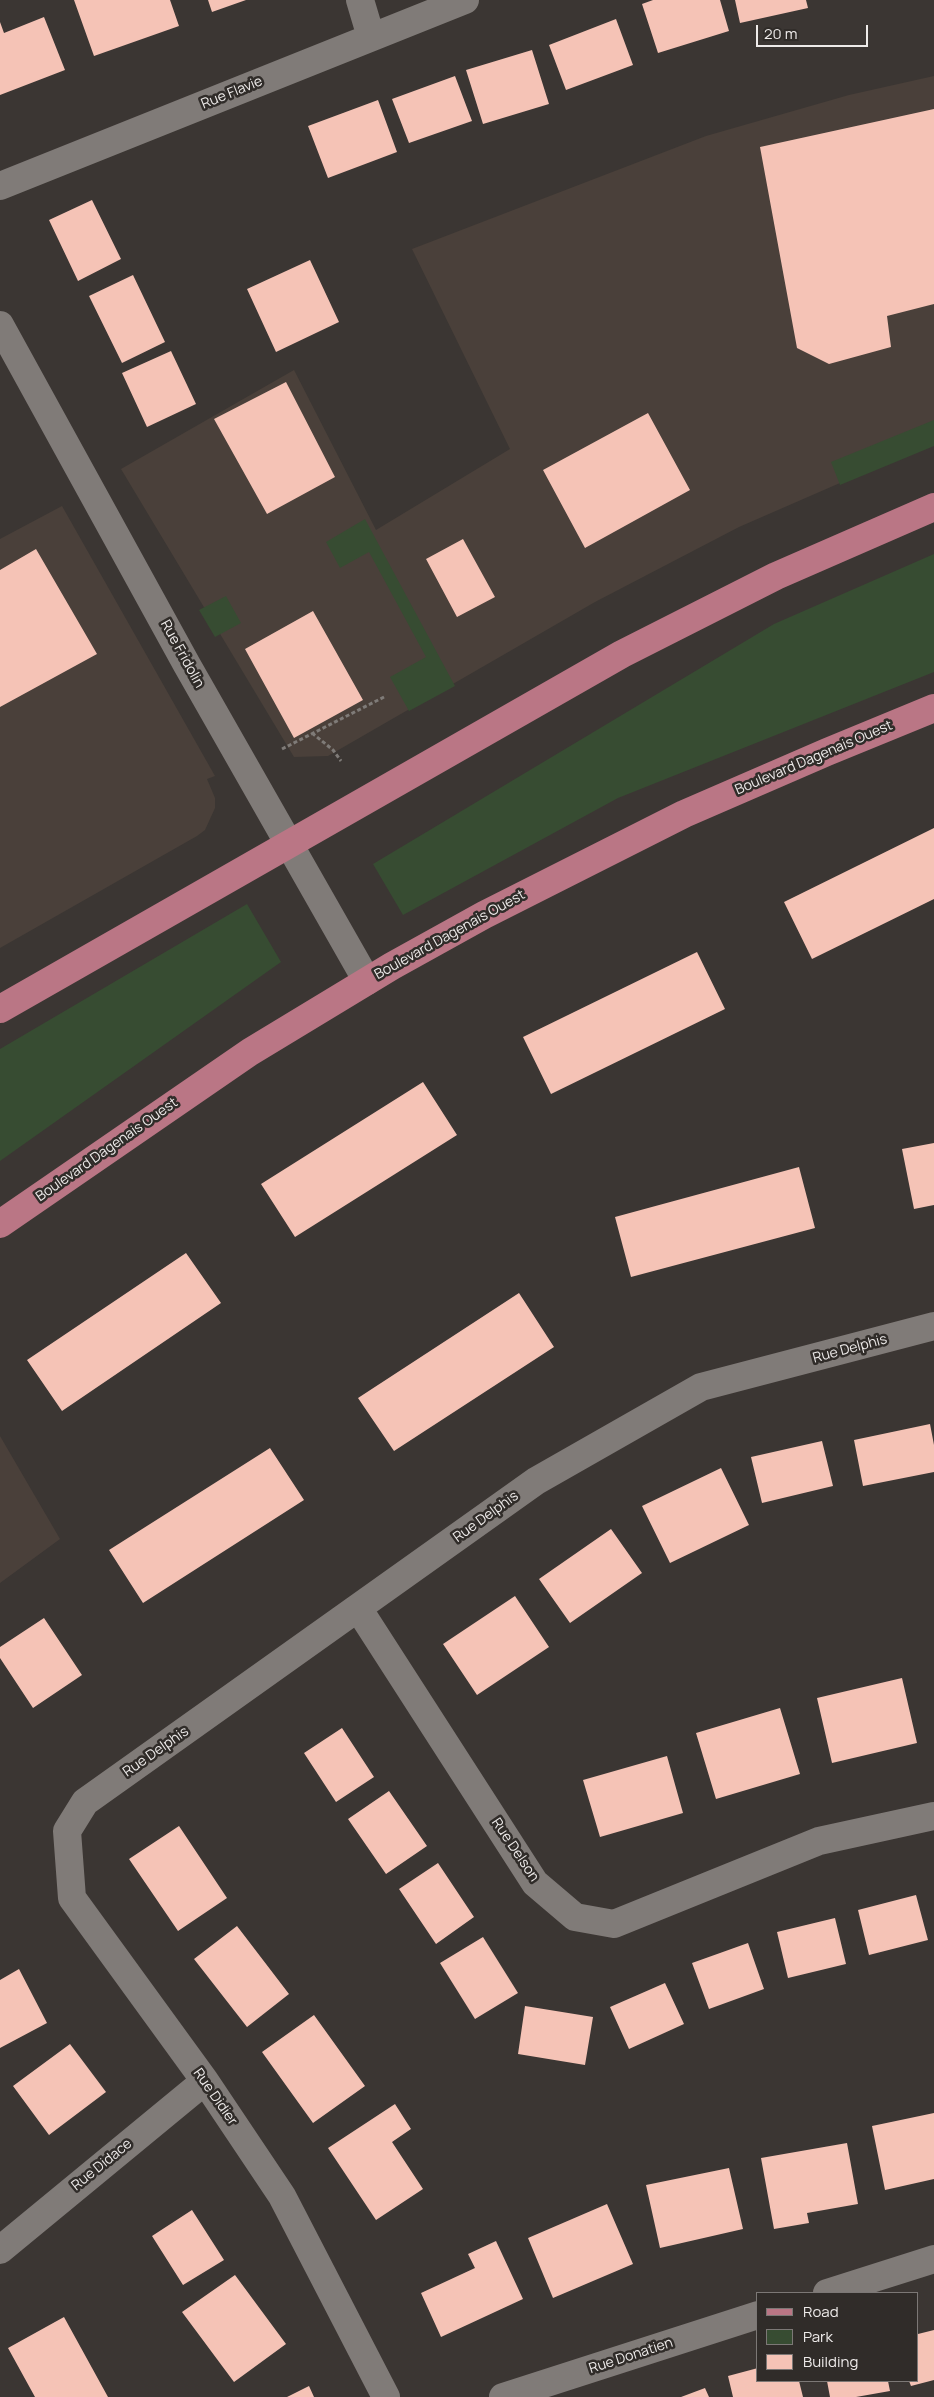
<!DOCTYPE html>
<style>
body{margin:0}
#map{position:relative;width:934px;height:2397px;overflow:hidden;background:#3b3633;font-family:Manrope,sans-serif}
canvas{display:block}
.legend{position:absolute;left:756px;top:2292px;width:162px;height:90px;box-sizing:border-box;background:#302c29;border:1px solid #7c7876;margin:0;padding:6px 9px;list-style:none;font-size:15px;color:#eeebea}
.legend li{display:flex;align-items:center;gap:10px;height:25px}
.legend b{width:25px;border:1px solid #7c7876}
.scale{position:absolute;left:756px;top:25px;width:112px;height:22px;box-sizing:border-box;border:2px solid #eeebea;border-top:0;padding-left:6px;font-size:15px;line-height:18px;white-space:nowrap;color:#eeebea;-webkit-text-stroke:4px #302c29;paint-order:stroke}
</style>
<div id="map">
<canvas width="934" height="2397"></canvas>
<ul class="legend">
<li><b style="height:6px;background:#ba7685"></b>Road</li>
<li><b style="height:14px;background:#374c32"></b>Park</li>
<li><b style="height:14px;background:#f5c3b6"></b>Building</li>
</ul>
<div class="scale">20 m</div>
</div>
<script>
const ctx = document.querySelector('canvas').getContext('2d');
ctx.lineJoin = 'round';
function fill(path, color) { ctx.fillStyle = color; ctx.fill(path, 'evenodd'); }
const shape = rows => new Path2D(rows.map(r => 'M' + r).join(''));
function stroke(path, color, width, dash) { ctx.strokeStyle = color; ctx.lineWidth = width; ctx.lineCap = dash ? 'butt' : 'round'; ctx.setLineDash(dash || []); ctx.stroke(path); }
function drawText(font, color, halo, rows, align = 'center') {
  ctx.font = font + ' Manrope,sans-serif'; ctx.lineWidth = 5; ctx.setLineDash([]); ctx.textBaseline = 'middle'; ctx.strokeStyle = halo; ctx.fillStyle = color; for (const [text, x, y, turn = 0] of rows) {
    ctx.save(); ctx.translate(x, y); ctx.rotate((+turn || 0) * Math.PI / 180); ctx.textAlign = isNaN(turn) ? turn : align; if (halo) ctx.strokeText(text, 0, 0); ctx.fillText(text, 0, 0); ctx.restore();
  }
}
fill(shape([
 [934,76,934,442,739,527,595,602,328,756,294,757,121,469,294,370,376,530,510,449,412,249,706,136,849,95],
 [62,506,215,776,207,779,215,798,215,808,205,830,197,836,0,948,0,539],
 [0,1436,60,1539,0,1583]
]), '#4a403a');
fill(shape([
 [934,420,934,446,840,485,831,462],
 [365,519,455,686,409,711,390,677,426,657,369,552,340,568,326,542],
 [934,554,934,672,618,798,403,915,373,864,774,624],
 [226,596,241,623,215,637,199,610],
 [247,904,281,962,0,1161,0,1049]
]), '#374c32');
fill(shape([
 [74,0,170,0,179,26,94,56],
 [208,0,246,0,212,12],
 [653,0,720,0,729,31,658,53,642,4],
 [735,0,806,0,808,8,740,23],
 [44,17,65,70,0,95,0,22,4,33],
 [616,19,633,65,566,90,549,45],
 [532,50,549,104,483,124,466,70],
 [455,76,472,121,409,143,392,99],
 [378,100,397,152,328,178,308,126],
 [934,109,934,304,887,316,891,347,829,364,797,348,760,147],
 [92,200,121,259,78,281,49,220],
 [310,260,339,322,276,352,247,289],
 [133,275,165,342,122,363,89,296],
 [171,351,196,404,147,427,122,373],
 [286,382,335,477,267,514,214,419],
 [648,413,690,490,585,548,543,470],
 [463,539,495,597,457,617,426,559],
 [36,549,97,654,0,707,0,570],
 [313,611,363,700,294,738,245,649],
 [934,828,934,899,812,959,784,902],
 [697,952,725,1009,551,1094,523,1037],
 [423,1082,457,1135,295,1237,261,1184],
 [934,1143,934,1205,914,1209,902,1149],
 [799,1167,815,1228,631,1277,615,1217],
 [186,1253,221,1303,62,1411,27,1360],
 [519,1293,554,1347,394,1451,358,1398],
 [930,1424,934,1445,934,1472,863,1486,854,1440],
 [822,1441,833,1486,762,1503,751,1457],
 [270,1448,304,1500,143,1603,109,1550],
 [721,1468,749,1525,670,1563,642,1506],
 [611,1529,642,1573,570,1623,539,1579],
 [515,1596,549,1647,477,1695,443,1644],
 [44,1618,82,1675,33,1708,0,1658,0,1647],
 [902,1678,917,1743,832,1763,817,1698],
 [780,1708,800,1774,716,1799,696,1733],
 [342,1728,374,1777,336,1802,304,1753],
 [667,1756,683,1813,600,1837,583,1780],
 [389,1791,427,1846,386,1874,348,1819],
 [179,1826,227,1898,178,1931,129,1859],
 [438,1863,474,1917,436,1944,399,1889],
 [916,1895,928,1940,869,1955,858,1910],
 [835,1918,846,1964,788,1978,777,1932],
 [237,1926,289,1994,247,2027,194,1959],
 [483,1937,518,1993,475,2019,440,1963],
 [748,1943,764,1989,709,2009,692,1963],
 [19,1969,47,2023,0,2048,0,1980],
 [665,1983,684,2024,629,2049,610,2007],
 [525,2006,593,2017,585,2065,518,2054],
 [314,2015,365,2086,313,2123,262,2052],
 [70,2044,106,2092,49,2135,13,2086],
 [395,2104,411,2129,392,2142,423,2189,376,2220,328,2148],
 [934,2113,934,2179,885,2190,872,2126],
 [847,2143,858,2204,807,2213,809,2223,774,2229,761,2158],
 [729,2168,743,2229,660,2248,646,2185],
 [607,2204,633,2264,553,2298,528,2238],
 [192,2210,224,2260,183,2285,152,2236],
 [496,2241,523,2299,441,2337,421,2293,475,2268,468,2254],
 [235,2275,286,2344,234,2382,182,2312],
 [64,2317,108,2397,35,2397,8,2348],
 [934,2330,934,2380,911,2386,909,2381,918,2381,918,2334],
 [758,2368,758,2381,799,2381,803,2397,733,2397,728,2376],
 [827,2381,888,2381,890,2391,856,2397,830,2397],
 [309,2386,314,2397,287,2397],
 [705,2388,709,2397,681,2397]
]), '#f5c3b6');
stroke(shape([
 [312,733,333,750,341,761],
 [282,749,386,696]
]), '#7f7b78', 3, [4, 2.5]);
stroke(shape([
 [360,0,371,37],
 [0,186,465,0],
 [0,325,187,665,367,981],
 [358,1608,535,1883,575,1917,614,1924,819,1841,934,1816],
 [0,2250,205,2081],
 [827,2293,934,2259],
 [386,2397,282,2196,205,2081,72,1898,67,1831,85,1802,536,1481,701,1387,934,1326],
 [503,2397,758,2315]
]), '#807b78', 28);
stroke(shape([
 [0,1009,622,654,776,576,934,507],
 [0,1224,250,1052,392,966,484,915,684,814,827,752,934,708]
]), '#ba7685', 28);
drawText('14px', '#eeebea', '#302c29', [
 ["Rue Flavie",232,93,-22],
 ["Rue Fridolin",182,654,61],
 ["Boulevard Dagenais Ouest",814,758,-23],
 ["Boulevard Dagenais Ouest",450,935,-29],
 ["Boulevard Dagenais Ouest",107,1150,-35],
 ["Rue Delphis",850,1349,-15],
 ["Rue Delphis",486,1517,-36],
 ["Rue Delphis",156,1752,-35],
 ["Rue Delson",515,1850,56],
 ["Rue Didier",215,2097,55],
 ["Rue Didace",102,2165,-39],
 ["Rue Donatien",631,2356,-18]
]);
</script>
